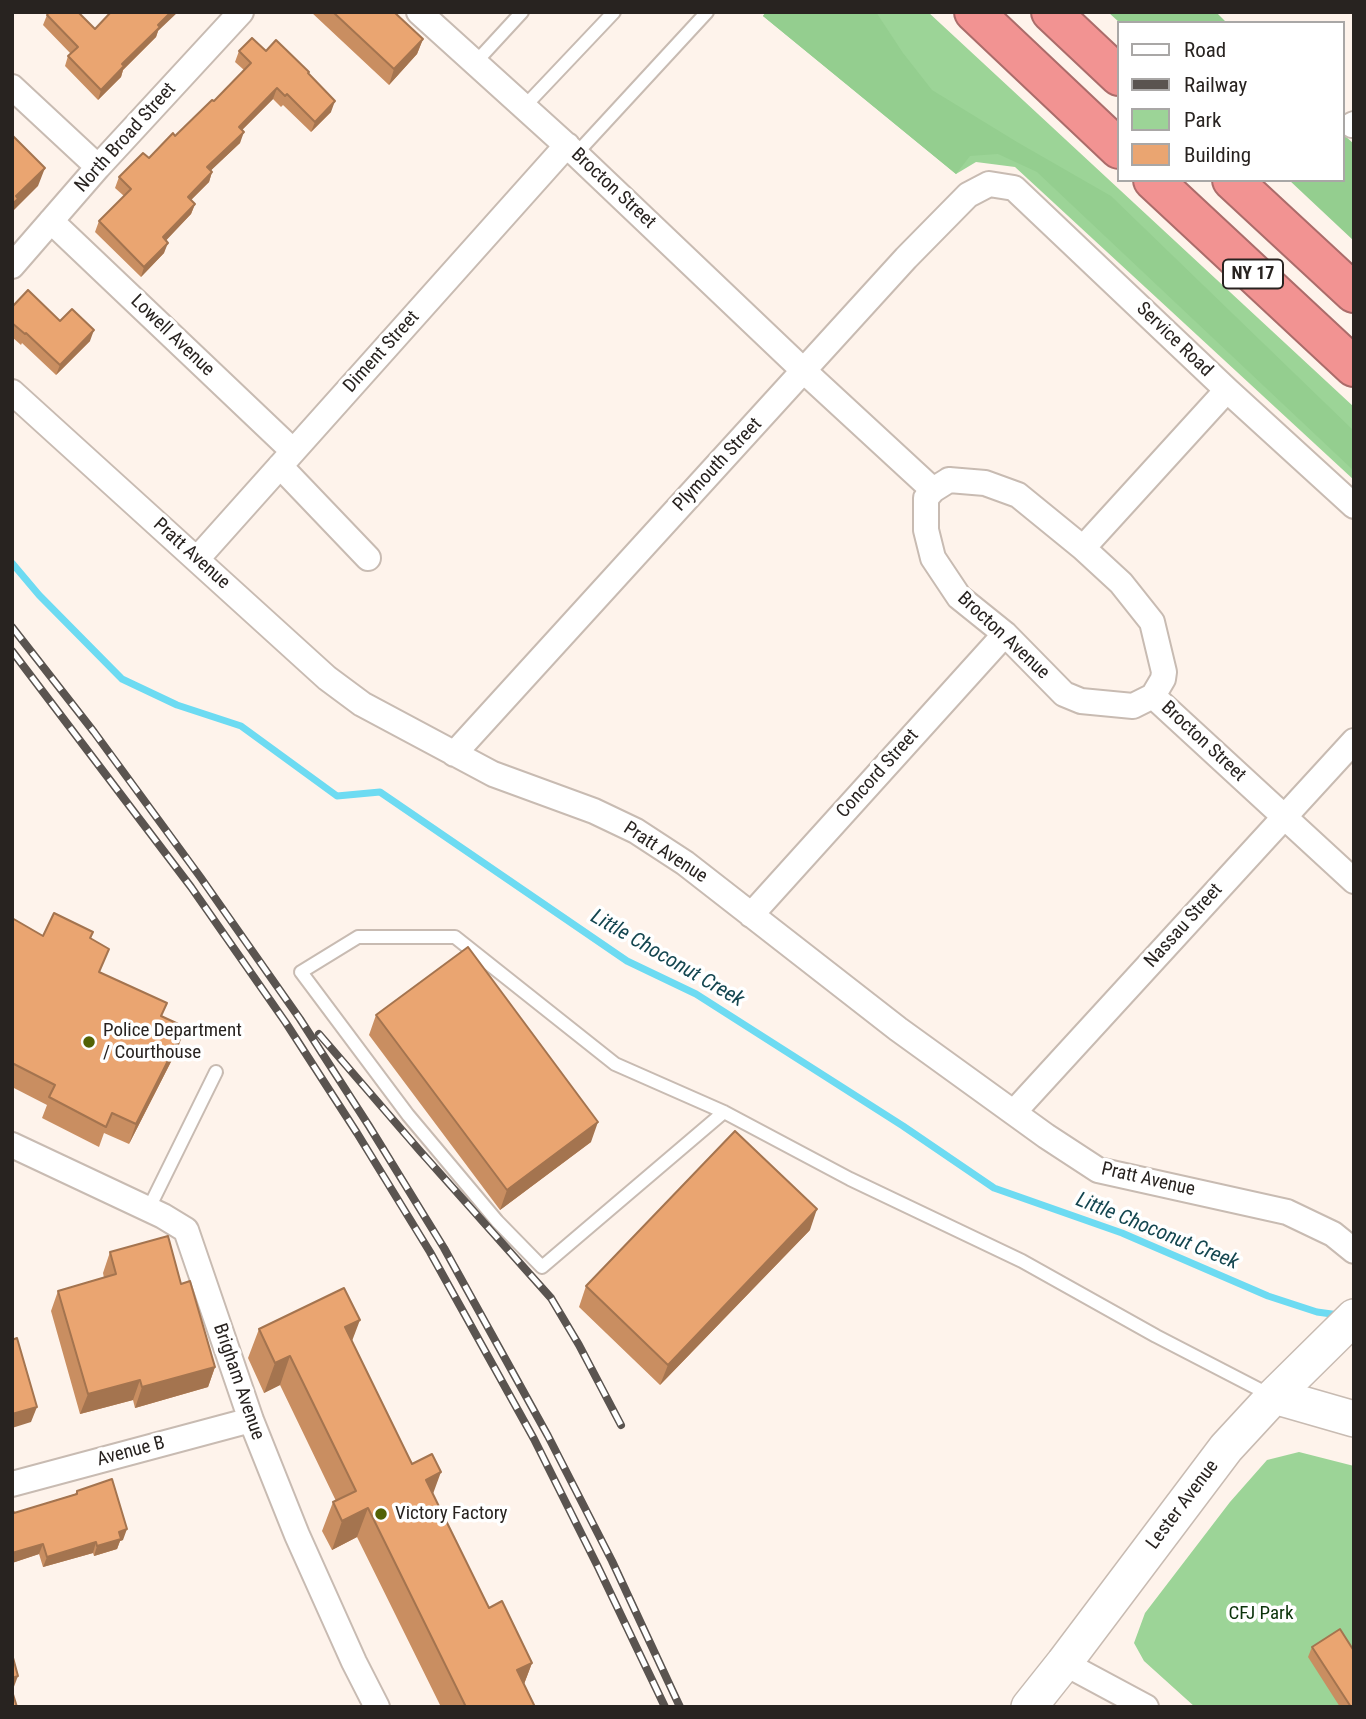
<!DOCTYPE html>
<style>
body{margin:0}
#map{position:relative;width:1366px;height:1719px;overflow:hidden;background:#fef3eb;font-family:"Roboto Condensed",sans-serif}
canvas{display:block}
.frame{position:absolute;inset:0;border:14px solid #282320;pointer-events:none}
.legend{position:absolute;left:1117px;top:21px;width:228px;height:161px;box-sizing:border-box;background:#fff;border:2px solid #a9a7a6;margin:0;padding:9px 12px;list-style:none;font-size:21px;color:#282320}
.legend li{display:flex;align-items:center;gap:14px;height:35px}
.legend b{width:35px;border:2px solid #a9a7a6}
</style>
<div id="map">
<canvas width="1366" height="1719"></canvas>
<div class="frame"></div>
<ul class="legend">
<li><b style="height:9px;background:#fff"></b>Road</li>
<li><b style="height:9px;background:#5a5450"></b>Railway</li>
<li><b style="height:19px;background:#9cd497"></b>Park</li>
<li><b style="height:19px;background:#eaa571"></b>Building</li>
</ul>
</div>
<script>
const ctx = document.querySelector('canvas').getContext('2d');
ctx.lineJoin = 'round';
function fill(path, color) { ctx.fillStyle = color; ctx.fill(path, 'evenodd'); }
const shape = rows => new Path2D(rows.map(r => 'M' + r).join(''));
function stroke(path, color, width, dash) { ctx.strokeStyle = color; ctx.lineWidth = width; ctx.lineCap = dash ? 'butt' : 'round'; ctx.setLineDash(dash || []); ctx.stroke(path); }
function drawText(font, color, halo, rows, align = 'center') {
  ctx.font = font + ' "Roboto Condensed",sans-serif'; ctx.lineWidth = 7; ctx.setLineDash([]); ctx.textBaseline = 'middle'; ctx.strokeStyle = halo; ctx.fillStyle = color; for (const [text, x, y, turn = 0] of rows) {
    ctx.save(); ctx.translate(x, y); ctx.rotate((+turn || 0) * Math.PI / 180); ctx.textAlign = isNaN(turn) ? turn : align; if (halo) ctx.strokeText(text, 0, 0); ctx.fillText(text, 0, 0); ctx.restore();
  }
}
fill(shape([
 [766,12,928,12,1354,407,1354,480,1015,167,976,162,956,174,763,16],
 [1299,1452,1354,1466,1354,1707,1195,1707,1144,1661,1134,1643,1145,1613,1230,1502,1267,1460]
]), '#9cd497');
fill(shape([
 [766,12,876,12,903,53,932,90,1017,142,1111,196,1354,431,1354,471,1037,172,998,154,970,156,956,174,763,16],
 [1108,12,1216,12,1227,23,1120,23],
 [1343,134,1354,144,1354,241,1289,180,1343,180]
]), '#94ce8f');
stroke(shape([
 [12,563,39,595,122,679,177,705,241,726,337,796,380,792,627,961,696,994,903,1126,994,1188,1122,1233,1268,1296,1317,1312,1339,1315]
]), '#6ddbf2', 7);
const lane = shape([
 [475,63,522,12],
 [524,107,614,12],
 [576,154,707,12],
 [724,1112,542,1267,497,1221,408,1115,301,972,358,937,455,937,615,1064,724,1112,850,1179,1022,1261,1156,1336,1270,1395],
 [148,1210,216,1072]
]);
const street = shape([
 [419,12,576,154,804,371,933,490],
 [12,87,98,167],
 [1352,125,1354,124],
 [51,221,293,451],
 [12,266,98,167,241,12],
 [12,392,327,678,362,704,493,774,594,811,636,831,685,863,898,1029,1046,1136,1098,1170,1287,1212,1333,1234,1354,1251],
 [280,466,368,558],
 [949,480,985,483,1018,495,1083,548,1121,583,1152,622,1164,672,1163,679,1153,696,1133,706,1081,701,1064,694,1005,634,959,597,933,558,926,530,926,498,933,490,949,480],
 [1083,548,1227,390],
 [197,559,567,145],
 [1153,696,1354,881],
 [454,754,906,258,968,195,989,184,1014,188,1227,390,1354,506],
 [751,915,1005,634],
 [1014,1112,1354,741],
 [12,1145,163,1216,186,1230,251,1420,297,1535,354,1662,377,1707],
 [12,1484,251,1420],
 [1064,1663,1146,1707]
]);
const secondary = shape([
 [1274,1396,1354,1419],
 [1029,1707,1064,1663,1226,1448,1274,1396,1354,1317]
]);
const highway = shape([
 [974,12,1119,149],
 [1051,12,1119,76],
 [1153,180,1354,367],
 [1232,180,1354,293]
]);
stroke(lane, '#c8bbb2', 16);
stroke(street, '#c8bbb2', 28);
stroke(secondary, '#c8bbb2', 38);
stroke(highway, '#ab6c6a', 42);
stroke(lane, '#fff', 12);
stroke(street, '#fff', 24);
stroke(secondary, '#fff', 35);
stroke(highway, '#f29392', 38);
const rail = shape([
 [12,627,94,732,201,878,300,1019,369,1126,444,1248,548,1436,612,1561,680,1707],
 [12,651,191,887,286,1023,357,1133,430,1252,534,1439,598,1567,665,1707],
 [319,1034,420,1151,551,1298,579,1345,621,1425]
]);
stroke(rail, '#5a5450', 8);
stroke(rail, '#fff', 5, [16]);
fill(shape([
 [311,12,394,12,423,39,417,54,389,85],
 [47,15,95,29,158,31,156,37,123,70,121,77,98,100,65,66,68,56,71,54,43,25],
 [239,51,266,51,308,74,331,112,311,132,283,105,281,107,273,99,242,130,240,143,211,170,212,172,209,182,191,200,195,204,191,214,166,240,164,253,141,277,95,232,99,221,124,196,115,188,119,177,149,158,175,136,214,101,244,70,235,62],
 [12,307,60,321,90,341,56,375,22,343,21,345,12,337],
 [12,918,43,936,93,932,91,938,100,972,162,1017,178,1048,129,1144,104,1133,99,1147,42,1118,47,1105,12,1087],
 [376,1015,591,1142,500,1210,369,1035],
 [810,1230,660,1385,579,1307,586,1286],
 [110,1252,181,1284,215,1367,208,1387,135,1408,133,1400,80,1414,51,1311,58,1291,104,1278,103,1273],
 [259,1329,352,1341,412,1464,433,1494,489,1608,532,1663,524,1684,535,1707,441,1707,357,1537,332,1550,322,1531,333,1502,336,1501,280,1385,264,1393,248,1358],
 [77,1491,123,1540,120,1541,117,1549,94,1556,93,1553,43,1567,39,1554,12,1563,12,1508,14,1513,75,1494],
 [1312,1647,1354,1707,1340,1707,1308,1657]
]), '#c98e61');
fill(shape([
 [171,12,178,12,158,31,156,37,123,70,121,77,98,100,101,90,122,64,158,25],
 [423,39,417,54,389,85,394,69],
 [277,88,273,99,235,137,239,127],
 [335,101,331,112,311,132,315,122],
 [244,132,240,143,204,177,207,167],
 [45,168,38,186,14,210,12,214,12,204,16,196],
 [212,172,209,182,184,207,188,197],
 [195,204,191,214,159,248,163,237],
 [168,243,164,253,141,277,144,267],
 [94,330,90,341,56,375,60,365],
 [185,1027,178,1048,129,1144,136,1124],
 [598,1122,591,1142,500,1210,507,1190],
 [817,1209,810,1230,660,1385,668,1365],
 [360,1320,349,1349,345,1327],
 [290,1356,280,1385,264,1393,275,1363],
 [215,1367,208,1387,135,1408,142,1387],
 [140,1380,133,1400,80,1414,88,1394],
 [37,1407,31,1422,12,1428,12,1414],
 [441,1472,430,1502,426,1480],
 [368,1508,357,1537,332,1550,342,1521],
 [127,1529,123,1540,120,1541,117,1549,94,1556,97,1546,119,1532],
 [96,1542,93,1553,43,1567,47,1557],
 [43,1544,39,1554,12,1563,12,1553],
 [532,1663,521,1692,517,1670],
 [18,1676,12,1692,12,1678]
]), '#a4744f');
const building = shape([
 [49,12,78,12,95,29,111,12,171,12,158,25,160,27,122,64,124,66,101,90,68,56,78,47,47,15,49,12],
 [333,12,394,12,423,39,394,69,333,12],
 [252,38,266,51,276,40,309,72,308,73,335,101,315,122,287,94,285,96,277,88,239,127,244,132,207,167,212,172,188,197,195,204,163,237,168,243,144,267,99,221,131,189,119,177,143,153,149,158,173,133,175,136,212,100,214,101,251,63,239,51,252,38],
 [12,135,45,168,16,196,18,199,12,204,12,135],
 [28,290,60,321,72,309,94,330,60,365,26,333,25,334,12,323,12,307,28,290],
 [54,913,93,932,90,938,109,949,99,972,167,1003,161,1016,185,1027,136,1124,112,1113,106,1127,49,1097,55,1085,12,1063,12,918,43,936,54,913],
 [468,947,598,1122,507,1190,376,1015,468,947],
 [735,1131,817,1209,668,1365,586,1286,735,1131],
 [168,1236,181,1284,190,1281,215,1367,142,1387,140,1380,88,1394,58,1291,116,1274,110,1252,168,1236],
 [344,1288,360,1320,345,1327,412,1464,432,1454,441,1472,426,1480,489,1608,502,1601,532,1663,517,1670,535,1707,466,1707,368,1508,342,1521,333,1502,356,1491,290,1356,275,1363,259,1329,344,1288],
 [17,1338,37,1407,12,1414,12,1340,17,1338],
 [112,1479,127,1529,119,1532,121,1539,97,1546,96,1542,47,1557,43,1544,12,1553,12,1508,14,1513,77,1494,77,1491,112,1479],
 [1340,1629,1354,1651,1354,1707,1351,1707,1312,1647,1340,1629],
 [12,1654,18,1676,12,1678,12,1654],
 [12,1691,17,1707,12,1707,12,1691]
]);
fill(building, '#eaa571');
stroke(building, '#a4744f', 2);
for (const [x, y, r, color] of [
 [89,1042,7,"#536205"],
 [381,1514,7,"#536205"]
]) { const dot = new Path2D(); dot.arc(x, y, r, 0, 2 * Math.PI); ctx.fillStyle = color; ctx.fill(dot); stroke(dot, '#fff', 2.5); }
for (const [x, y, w] of [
 [1253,274,60]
]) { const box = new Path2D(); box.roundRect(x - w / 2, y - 14.5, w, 29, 5); ctx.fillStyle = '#fff'; ctx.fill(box); stroke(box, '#282320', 2); }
drawText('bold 18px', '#282320', null, [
 ["NY 17",1253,274]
]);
drawText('19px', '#282320', '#fff', [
 ["North Broad Street",126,138,-48],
 ["Brocton Street",613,189,43],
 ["Lowell Avenue",172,336,44],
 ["Service Road",1174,340,44],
 ["Diment Street",382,352,-48],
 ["Plymouth Street",718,465,-47],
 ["Pratt Avenue",191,554,42],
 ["Brocton Avenue",1003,636,43],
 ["Brocton Street",1203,742,43],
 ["Concord Street",878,774,-48],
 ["Pratt Avenue",665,853,33],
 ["Nassau Street",1184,926,-48],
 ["Pratt Avenue",1148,1180,13],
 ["Brigham Avenue",238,1382,71],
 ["Avenue B",131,1452,-15],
 ["Lester Avenue",1183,1505,-53]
]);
drawText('19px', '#282320', '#fff', [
 ["Police Department",103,1031],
 ["/ Courthouse",103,1053],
 ["Victory Factory",395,1514]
], 'left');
drawText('19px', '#0b330a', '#fff', [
 ["CFJ Park",1261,1614]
]);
drawText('italic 21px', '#144650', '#fff', [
 ["Little Choconut Creek",667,959,30],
 ["Little Choconut Creek",1157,1232,22]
]);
</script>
